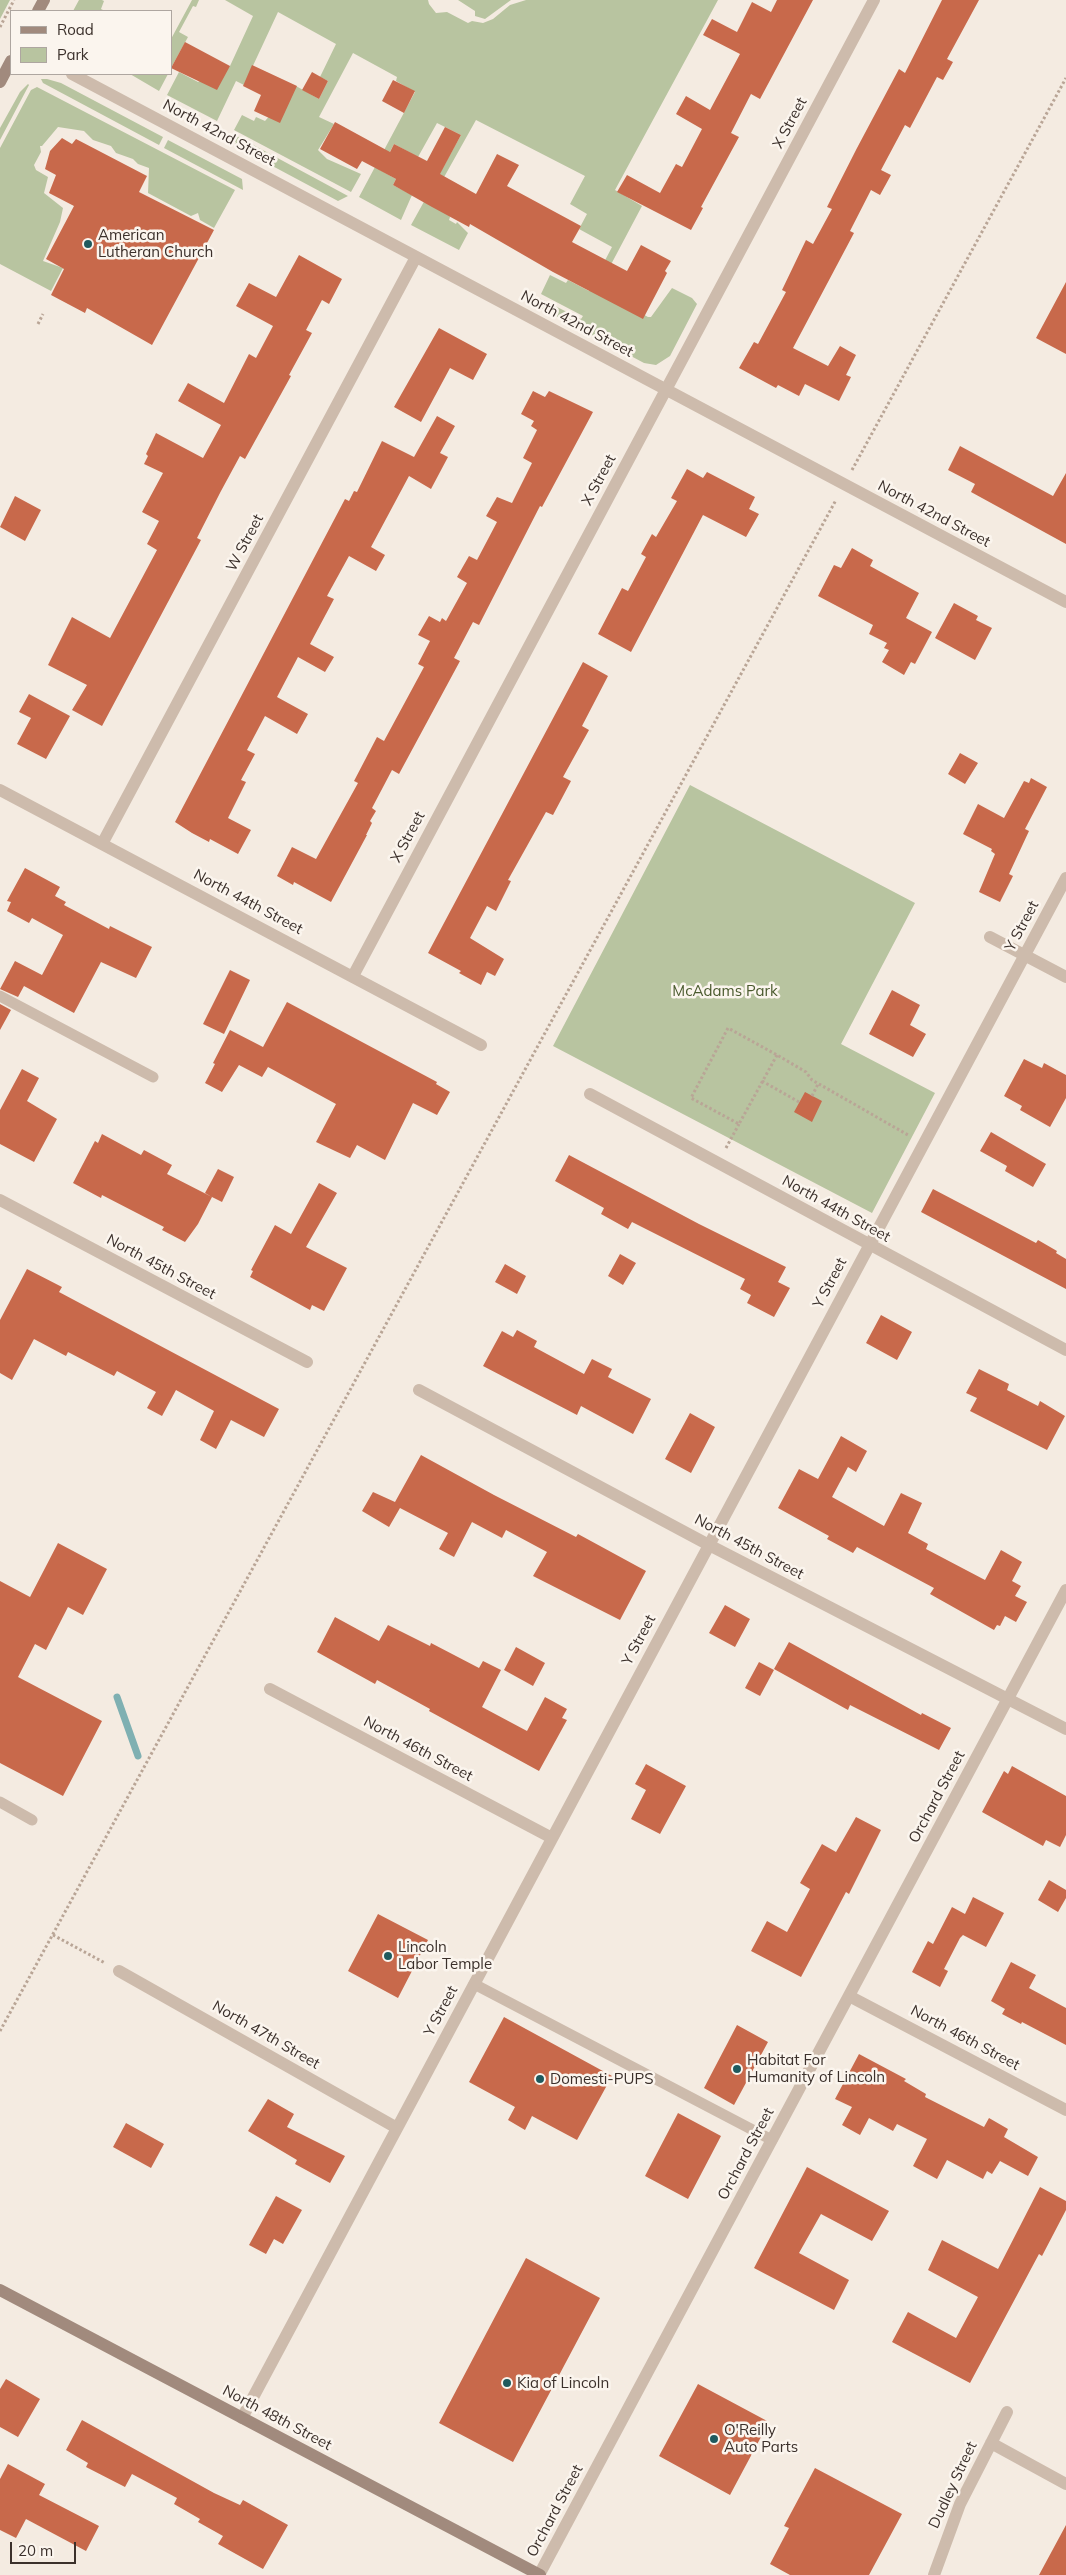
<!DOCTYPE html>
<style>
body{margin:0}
#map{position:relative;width:1066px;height:2575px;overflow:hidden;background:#f4ebe1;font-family:Mulish,sans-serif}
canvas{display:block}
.legend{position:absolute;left:10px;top:10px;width:162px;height:65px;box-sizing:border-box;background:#fbf5ee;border:1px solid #aea6a0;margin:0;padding:6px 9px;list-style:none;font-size:15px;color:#3b302b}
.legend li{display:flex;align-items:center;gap:10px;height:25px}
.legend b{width:25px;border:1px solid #aea6a0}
.scale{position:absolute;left:10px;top:2542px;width:66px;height:22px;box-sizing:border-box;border:2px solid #3b302b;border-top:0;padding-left:6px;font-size:15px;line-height:18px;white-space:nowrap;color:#3b302b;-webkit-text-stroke:4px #fbf5ee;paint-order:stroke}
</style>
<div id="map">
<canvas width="1066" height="2575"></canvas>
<ul class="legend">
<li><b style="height:6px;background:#a18a7d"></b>Road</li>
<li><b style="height:14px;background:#b8c4a0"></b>Park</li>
</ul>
<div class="scale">20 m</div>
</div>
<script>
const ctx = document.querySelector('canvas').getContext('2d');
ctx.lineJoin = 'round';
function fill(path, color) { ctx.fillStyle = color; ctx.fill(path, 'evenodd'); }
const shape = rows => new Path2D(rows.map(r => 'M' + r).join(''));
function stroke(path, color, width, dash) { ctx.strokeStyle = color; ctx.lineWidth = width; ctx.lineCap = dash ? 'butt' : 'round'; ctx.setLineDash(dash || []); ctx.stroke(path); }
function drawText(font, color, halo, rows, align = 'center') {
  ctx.font = font + ' Mulish,sans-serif'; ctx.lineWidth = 5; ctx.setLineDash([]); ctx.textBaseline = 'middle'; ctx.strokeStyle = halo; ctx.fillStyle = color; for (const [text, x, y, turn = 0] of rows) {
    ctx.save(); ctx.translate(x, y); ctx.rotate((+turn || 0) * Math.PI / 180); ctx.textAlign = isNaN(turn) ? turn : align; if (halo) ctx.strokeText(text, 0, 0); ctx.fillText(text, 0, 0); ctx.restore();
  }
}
fill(shape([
 [0,0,10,0,0,19],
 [79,0,102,0,104,1,101,9,103,10,73,11],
 [192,0,199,0,196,7,193,6,179,32,188,37,171,68,171,39],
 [225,0,428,0,429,4,436,13,447,12,468,23,472,21,483,23,493,19,510,5,526,0,718,0,615,190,642,206,598,289,648,317,651,317,672,288,692,298,697,304,670,356,656,365,644,363,539,307,539,298,581,319,583,316,541,294,550,275,566,283,568,280,589,291,612,247,579,229,587,214,570,204,585,176,476,120,443,179,450,217,449,220,456,224,457,222,468,233,459,250,411,225,461,135,437,123,418,157,394,144,380,170,396,179,393,185,412,195,401,220,359,197,415,92,396,81,397,77,353,53,319,117,334,124,318,150,327,159,361,174,351,192,234,130,242,115,254,121,256,117,265,121,296,86,319,99,328,81,320,77,336,44,278,12,244,85,236,81,217,121,167,95,179,72,198,82,230,66,253,16],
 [458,0,511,0,485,19,475,16,475,11],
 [130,74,168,74,159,91],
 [41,79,47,79,61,83,163,137,159,145,43,83],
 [28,84,29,85,0,140,0,128,20,92],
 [37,87,235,190,214,228,200,220,198,213,191,216,148,193,149,168,138,164,133,159,116,153,111,146,93,140,84,131,58,127,42,146,40,146,41,152,34,165,36,170,48,177,44,193,63,208,60,222,43,261,63,268,51,291,0,264,0,148,31,90],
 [233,134,348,196,338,201,235,146,236,142,231,140],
 [168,140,242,179,243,190,164,148],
 [690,785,915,903,841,1044,935,1093,872,1213,553,1046]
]), '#b8c4a0');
stroke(shape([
 [117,1697,138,1756]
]), '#7fb0b2', 7);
fill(shape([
 [777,0,813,0,760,99,751,94,731,133,739,137,701,207,703,208,691,230,617,192,627,175,660,193,676,164,682,167,702,129,676,114,686,96,710,110,740,54,703,35,712,19,737,32,752,2,771,12],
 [942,0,979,0,947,59,953,62,943,80,937,77,910,128,905,125,881,170,891,175,880,195,871,190,850,231,854,233,793,348,828,366,840,346,856,355,846,375,851,377,839,401,805,384,799,396,778,385,776,388,739,368,754,342,758,344,786,292,782,290,806,240,813,244,832,209,827,207,857,148,899,69,905,73],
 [185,42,230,66,217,90,171,68],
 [252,65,297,86,280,123,254,111,261,95,243,86],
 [312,72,328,81,319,99,302,90],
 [393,80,415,91,404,113,382,101],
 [335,122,390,152,394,144,427,161,445,127,461,135,440,174,476,194,497,154,519,165,507,186,581,226,572,242,627,271,641,245,671,261,665,271,667,273,643,319,553,272,470,224,469,227,432,207,393,185,396,179,362,161,357,169,320,149],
 [62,138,72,144,76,139,147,176,139,192,214,230,152,345,87,308,85,313,51,295,64,269,46,259,74,206,49,193,56,175,45,169,50,151],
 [299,255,342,279,329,304,322,300,306,330,312,333,289,375,291,376,245,459,240,456,221,491,197,538,201,540,102,726,72,710,87,685,48,665,72,617,110,638,157,550,147,544,159,521,142,512,163,473,144,464,148,456,146,454,156,433,203,458,221,425,178,401,188,383,224,403,249,354,256,358,273,326,236,306,249,283,276,297],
 [1066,282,1066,354,1036,338],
 [439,328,487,354,473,380,450,368,421,422,394,407],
 [533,391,545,397,549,391,593,412,542,507,540,506,479,625,473,622,454,658,460,661,399,774,392,770,372,808,376,811,370,821,372,823,366,835,367,835,331,902,294,882,293,885,277,876,292,847,316,859,358,783,354,781,377,737,384,741,424,667,418,664,430,641,418,635,429,616,440,622,442,618,446,621,467,583,457,577,469,556,477,560,497,522,486,516,497,497,512,503,532,463,523,458,537,430,531,426,534,421,521,414],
 [437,416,455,426,440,453,448,457,431,489,409,476,371,547,385,555,376,571,349,556,327,596,334,599,310,644,334,657,325,672,298,657,277,697,308,714,297,734,265,716,247,750,255,754,241,780,246,782,228,818,251,830,238,854,210,839,209,842,192,833,175,822,345,499,349,501,354,491,357,492,382,441,414,457],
 [960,446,1053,496,1066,473,1066,544,971,492,975,484,948,470],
 [687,469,703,478,707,472,755,497,749,509,759,514,746,537,703,515,631,652,598,634,622,588,628,591,646,557,641,554,652,534,656,537,677,501,671,498],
 [15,496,41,510,25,541,0,527],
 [852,548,873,560,870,566,919,593,906,618,932,632,915,664,911,662,904,675,882,662,889,650,884,648,887,643,869,634,873,625,818,596,834,565,841,568],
 [954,603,978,616,976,620,992,628,975,660,935,638],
 [583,662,608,676,582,726,589,730,563,777,571,781,553,815,546,812,508,880,511,881,496,911,487,906,470,938,504,959,495,976,487,972,481,985,459,973,461,971,428,953],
 [29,694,70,716,46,759,17,744,31,718,19,712],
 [960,753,978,763,965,784,948,774],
 [1031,778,1047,787,1025,829,1029,831,1009,874,1013,876,1000,902,979,892,995,854,991,851,992,849,963,834,978,804,1004,818,1024,781,1029,783],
 [25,868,60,887,55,896,66,902,64,905,109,929,110,926,152,947,136,978,101,962,74,1013,24,986,18,997,0,989,15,961,42,975,63,935,32,918,29,923,7,911,11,902,7,901],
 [230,970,250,980,224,1034,203,1024],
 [892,990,920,1005,910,1025,926,1034,913,1057,869,1034],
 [287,1002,437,1082,436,1084,450,1092,437,1115,413,1103,385,1160,357,1145,350,1158,316,1142,336,1104,268,1067,262,1077,239,1065,222,1092,205,1083,215,1064,213,1063,230,1030,263,1047],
 [0,1004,11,1010,0,1030],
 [1024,1059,1042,1068,1044,1063,1066,1075,1066,1098,1050,1127,1020,1110,1022,1106,1004,1096],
 [22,1069,39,1078,27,1101,57,1119,34,1162,0,1144,0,1110],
 [805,1092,822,1101,812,1122,794,1112],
 [991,1132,1046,1164,1033,1187,1005,1171,1007,1166,980,1151],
 [102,1134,141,1155,144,1150,172,1165,167,1174,212,1197,205,1193,218,1169,234,1177,222,1202,212,1197,198,1224,185,1242,162,1230,164,1227,102,1195,101,1198,73,1183,95,1141,98,1143],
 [569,1155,699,1224,786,1267,778,1282,790,1288,774,1317,747,1303,751,1295,740,1289,745,1279,632,1222,628,1229,601,1214,604,1208,555,1181],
 [319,1183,337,1193,306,1247,347,1268,324,1311,312,1305,310,1310,250,1277,253,1271,251,1270,275,1225,291,1234],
 [933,1189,1036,1243,1038,1240,1057,1251,1056,1253,1066,1259,1066,1289,921,1212],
 [620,1254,636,1263,623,1285,608,1276],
 [505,1264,526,1276,517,1294,495,1282],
 [27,1269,62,1287,59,1292,279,1409,264,1437,231,1420,216,1449,200,1440,214,1411,176,1390,162,1416,147,1408,156,1392,117,1371,114,1376,68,1352,66,1356,34,1339,12,1380,0,1373,0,1320],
 [881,1315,912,1332,897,1360,866,1343],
 [517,1330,537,1341,534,1347,584,1374,592,1359,612,1369,608,1377,651,1399,633,1434,581,1406,577,1415,483,1366,502,1331,513,1337],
 [979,1369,1009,1384,1007,1390,1038,1406,1040,1401,1065,1416,1047,1450,970,1411,977,1398,966,1393],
 [690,1413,715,1427,691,1473,665,1459],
 [841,1436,867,1451,856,1472,848,1467,832,1497,884,1526,901,1493,922,1503,908,1533,928,1544,926,1549,985,1580,1001,1550,1022,1562,1012,1581,1021,1586,1015,1596,1027,1602,1016,1622,1005,1616,1000,1626,997,1625,994,1630,930,1594,934,1588,857,1547,853,1553,827,1539,829,1536,778,1508,799,1469,818,1479],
 [421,1455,494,1495,576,1537,578,1534,646,1571,620,1620,533,1576,547,1552,506,1530,502,1538,472,1522,454,1557,439,1549,448,1533,400,1508,389,1527,362,1511,373,1492,395,1502],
 [58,1543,107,1569,83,1615,68,1607,46,1650,35,1644,18,1677,102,1721,63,1796,0,1763,0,1581,30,1597],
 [725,1605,750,1619,735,1647,709,1633],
 [335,1617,379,1641,388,1625,430,1646,431,1643,479,1668,483,1661,501,1670,482,1707,527,1731,545,1697,567,1709,562,1718,567,1720,539,1771,429,1711,430,1709,377,1680,375,1684,317,1652],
 [789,1642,921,1715,922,1713,951,1728,939,1750,850,1705,848,1710,774,1669],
 [516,1647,545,1663,533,1686,504,1670],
 [759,1662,774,1670,760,1696,745,1688],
 [646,1764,686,1786,660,1834,631,1819,646,1790,635,1784],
 [1012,1766,1066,1796,1066,1835,1060,1847,1046,1840,1043,1846,982,1812,1004,1771,1008,1774],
 [856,1817,881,1830,849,1894,846,1892,801,1977,751,1951,767,1921,787,1932,810,1889,800,1883,822,1844,836,1852],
 [1049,1880,1066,1890,1066,1898,1058,1912,1038,1900],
 [973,1897,1004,1913,986,1947,963,1935,960,1938,944,1969,948,1971,940,1987,912,1972,928,1941,933,1944,952,1907,965,1914],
 [378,1914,428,1940,398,1998,348,1971],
 [1011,1962,1036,1975,1029,1988,1066,2008,1066,2045,1022,2022,1021,2024,1002,2014,1005,2009,991,2001],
 [504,2017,612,2076,577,2140,532,2116,525,2130,508,2120,515,2107,469,2082],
 [737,2025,768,2042,734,2105,704,2088],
 [859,2054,906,2079,904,2081,926,2094,925,2097,984,2127,989,2118,1008,2129,1004,2137,1038,2157,1028,2176,1000,2161,992,2174,987,2171,983,2179,947,2160,937,2179,913,2166,927,2139,897,2124,893,2131,869,2118,860,2135,842,2125,852,2107,835,2099],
 [268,2099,294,2114,287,2127,345,2156,330,2183,295,2164,297,2160,248,2131],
 [678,2113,721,2136,688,2199,645,2176],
 [126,2123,164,2144,151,2168,113,2147],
 [807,2167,889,2211,872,2241,821,2214,799,2253,849,2280,834,2310,754,2268],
 [1040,2187,1066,2201,1066,2210,1042,2256,1039,2254,970,2383,892,2342,908,2312,956,2338,978,2297,928,2270,942,2240,998,2269],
 [276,2196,302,2210,283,2244,274,2239,266,2254,249,2245],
 [526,2258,600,2298,513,2462,439,2423],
 [6,2379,40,2399,18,2437,0,2427,0,2389],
 [698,2384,769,2422,730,2495,659,2456],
 [82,2420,214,2493,240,2505,243,2500,288,2525,263,2569,218,2544,223,2536,198,2522,200,2519,174,2504,177,2498,132,2474,125,2487,86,2467,88,2463,66,2450],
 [8,2464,45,2484,39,2495,99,2526,86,2551,26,2519,16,2538,0,2530,0,2479],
 [815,2468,902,2514,869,2575,790,2575,770,2564,789,2528,784,2526],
 [1066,2525,1066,2575,1039,2575]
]), '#c8694b');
stroke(shape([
 [0,27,14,0],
 [38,324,43,314],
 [852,470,1066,78],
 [777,1055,739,1124,691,1098,728,1028,777,1055,806,1072,812,1080,908,1135],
 [762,1081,799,1102],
 [812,1096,818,1084],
 [726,1148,739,1124],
 [53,1935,105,1963],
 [0,2031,836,500]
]), '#b9a596', 3, [2.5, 2.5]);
stroke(shape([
 [0,996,153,1077],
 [0,1802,32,1820],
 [474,1984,772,2140]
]), '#cdbbac', 11);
stroke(shape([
 [72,74,1066,602],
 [0,790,481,1045],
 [102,844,416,257],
 [990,937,1066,977],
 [353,976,874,0],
 [590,1094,1066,1350],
 [0,1200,307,1362],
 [419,1390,709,1545,1066,1729],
 [270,1689,552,1838],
 [119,1971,397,2128],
 [849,1996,1066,2110],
 [242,2418,1066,878],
 [991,2443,1066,2484],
 [539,2575,1066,1590],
 [934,2575,960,2504,1007,2412]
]), '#cdbbac', 12);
stroke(shape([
 [38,11,44,0],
 [0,82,11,61],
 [0,2290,540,2575]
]), '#a18a7d', 12);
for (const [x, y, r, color] of [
 [88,244,5,"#1f5a5e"],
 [388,1956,5,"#1f5a5e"],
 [737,2069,5,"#1f5a5e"],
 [540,2079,5,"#1f5a5e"],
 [507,2383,5,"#1f5a5e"],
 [714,2439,5,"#1f5a5e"]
]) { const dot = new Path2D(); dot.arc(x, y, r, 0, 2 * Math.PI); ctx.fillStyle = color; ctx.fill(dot); stroke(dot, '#fbf5ee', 2); }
drawText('15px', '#3b302b', '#fbf5ee', [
 ["X Street",790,123,-62],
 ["North 42nd Street",219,133,28],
 ["North 42nd Street",577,324,28],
 ["X Street",599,480,-62],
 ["North 42nd Street",934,514,28],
 ["W Street",245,543,-62],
 ["X Street",408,837,-62],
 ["North 44th Street",248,902,28],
 ["Y Street",1022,926,-62],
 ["North 44th Street",836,1209,29],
 ["North 45th Street",161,1267,28],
 ["Y Street",830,1283,-62],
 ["North 45th Street",749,1547,28],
 ["Y Street",639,1640,-62],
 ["North 46th Street",418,1749,28],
 ["Orchard Street",937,1797,-62],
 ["Y Street",441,2011,-62],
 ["North 47th Street",266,2035,30],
 ["North 46th Street",965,2038,28],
 ["Orchard Street",746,2154,-62],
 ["North 48th Street",277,2418,28],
 ["Dudley Street",953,2485,-65],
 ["Orchard Street",555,2511,-62]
]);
drawText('15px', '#3b302b', '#fbf5ee', [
 ["American",98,235],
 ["Lutheran Church",98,252],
 ["Lincoln",398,1947],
 ["Labor Temple",398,1964],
 ["Habitat For",747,2060],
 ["Humanity of Lincoln",747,2077],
 ["Domesti-PUPS",550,2079],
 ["Kia of Lincoln",517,2383],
 ["O'Reilly",724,2430],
 ["Auto Parts",724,2447]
], 'left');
drawText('15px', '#4a5a2e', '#fbf5ee', [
 ["McAdams Park",725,991]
]);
</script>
